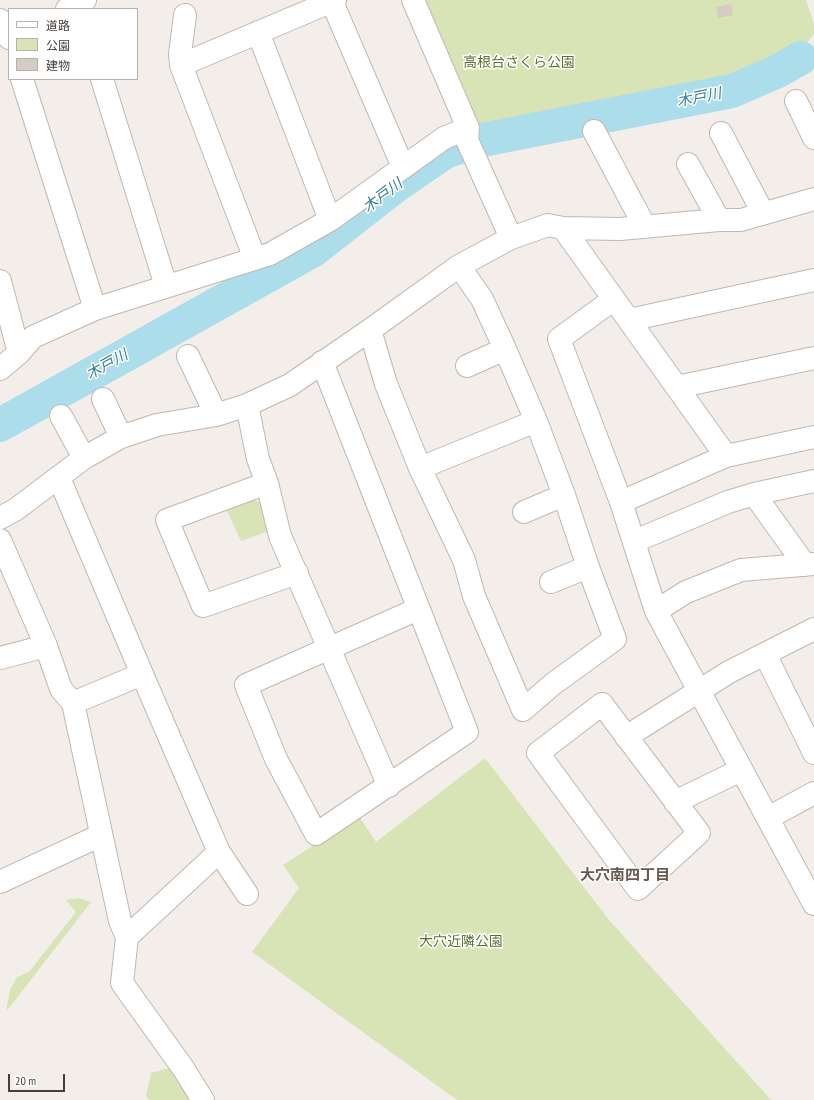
<!DOCTYPE html>
<meta charset="utf-8">
<style>
body{margin:0}
#map{position:relative;width:814px;height:1100px;overflow:hidden;background:#f3eeea;font-family:"PT Sans Narrow","Noto Sans JP",sans-serif}
canvas{display:block}
.legend{position:absolute;left:8px;top:8px;width:130px;height:72px;box-sizing:border-box;background:#fff;border:1px solid #b5b2af;margin:0;padding:5px 7px;list-style:none;font-size:12px;color:#463e38}
.legend li{display:flex;align-items:center;gap:8px;height:20px}
.legend b{width:20px;border:1px solid #b5b2af}
.scale{position:absolute;left:8px;top:1074px;width:57px;height:18px;box-sizing:border-box;border:2px solid #463e38;border-top:0;padding-left:5px;font-size:12px;line-height:14px;white-space:nowrap;color:#463e38;-webkit-text-stroke:3px #fff;paint-order:stroke}
</style>
<div id="map">
<canvas width="814" height="1100"></canvas>
<ul class="legend">
<li><b style="height:5px;background:#fff"></b>道路</li>
<li><b style="height:11px;background:#d8e4b6"></b>公園</li>
<li><b style="height:11px;background:#d7cbc3"></b>建物</li>
</ul>
<div class="scale">20 m</div>
</div>
<script>
const ctx = document.querySelector('canvas').getContext('2d');
ctx.lineJoin = 'round';
function fill(path, color) { ctx.fillStyle = color; ctx.fill(path, 'evenodd'); }
const shape = rows => new Path2D(rows.map(r => 'M' + r).join(''));
function stroke(path, color, width, dash) { ctx.strokeStyle = color; ctx.lineWidth = width; ctx.lineCap = dash ? 'butt' : 'round'; ctx.setLineDash(dash || []); ctx.stroke(path); }
function drawText(font, color, halo, rows, align = 'center') {
  ctx.font = font + ' "PT Sans Narrow","Noto Sans JP",sans-serif'; ctx.lineWidth = 3; ctx.setLineDash([]); ctx.textBaseline = 'middle'; ctx.strokeStyle = halo; ctx.fillStyle = color; for (const [text, x, y, turn = 0] of rows) {
    ctx.save(); ctx.translate(x, y); ctx.rotate((+turn || 0) * Math.PI / 180); ctx.textAlign = isNaN(turn) ? turn : align; if (halo) ctx.strokeText(text, 0, 0); ctx.fillText(text, 0, 0); ctx.restore();
  }
}
fill(shape([
 [420,0,806,0,814,24,814,34,796,57,731,87,481,135,426,10],
 [249,498,261,503,269,531,241,541,226,509],
 [485,758,609,920,771,1100,457,1100,252,952,299,888,283,865,359,816,376,842],
 [79,898,91,902,6,1012,10,990,17,977,29,972,76,912,66,900],
 [176,1066,197,1100,149,1100,146,1096,151,1073]
]), '#d8e4b6');
stroke(shape([
 [0,425,312,251,394,187,445,152,477,141,732,91,776,72,801,58]
]), '#acddea', 34);
fill(shape([
 [731,4,733,15,718,18,716,7]
]), '#d7cbc3');
const minor = shape([
 [413,0,468,128,467,140,511,238],
 [332,2,403,167],
 [67,9,85,0],
 [185,15,180,54,181,65,255,259],
 [0,20,9,38],
 [258,32,330,220],
 [181,65,335,0],
 [22,79,95,309],
 [102,79,166,286],
 [796,101,814,138],
 [594,131,645,227],
 [721,133,763,213],
 [688,164,719,220],
 [563,228,726,456],
 [0,281,19,353],
 [614,299,559,339,621,502,656,611,814,904],
 [629,320,814,280],
 [370,330,386,384,420,468,464,560,474,596,523,710,553,684,615,639,588,567,564,495,536,421,505,349,482,299,459,266],
 [188,356,216,415],
 [322,362,467,732,316,834,276,759,246,685,418,609],
 [467,366,505,349],
 [0,369,19,353,33,337,95,309,270,254,330,220,444,138,468,128],
 [677,387,814,358],
 [103,399,121,437],
 [247,405,258,459,267,483,280,536,389,786],
 [61,416,84,458],
 [420,468,536,421],
 [59,478,142,674,219,852,247,894],
 [267,483,167,520,203,606,297,573],
 [754,494,805,565],
 [621,502,726,456,814,437],
 [524,512,564,495],
 [0,518,15,510,84,458,121,437,157,425,216,415,247,405,290,385,370,330,459,266,511,238,548,225,563,228,620,229,719,220,741,220,814,199],
 [0,540,46,646,61,689,73,703,120,921,127,937,122,983,183,1068,203,1100],
 [635,541,728,502,754,494,814,481],
 [551,582,588,567],
 [656,611,686,592,741,570,814,564],
 [765,654,814,753],
 [0,658,46,646],
 [73,703,142,674],
 [602,704,699,833,638,889,538,753,602,704],
 [626,737,729,672,814,629],
 [675,802,741,770],
 [768,818,814,793],
 [0,882,101,835],
 [127,937,219,852]
]);
stroke(minor, '#c1b7b0', 24);
stroke(minor, '#fff', 22);
drawText('14px', '#577430', '#fff', [
 ["高根台さくら公園",519,63],
 ["大穴近隣公園",461,942]
]);
drawText('italic 15px', '#347e92', '#fff', [
 ["木戸川",699,98,-11],
 ["木戸川",383,196,-37],
 ["木戸川",107,365,-29]
]);
drawText('bold 15px', '#685a51', '#fff', [
 ["大穴南四丁目",625,876]
]);
</script>
